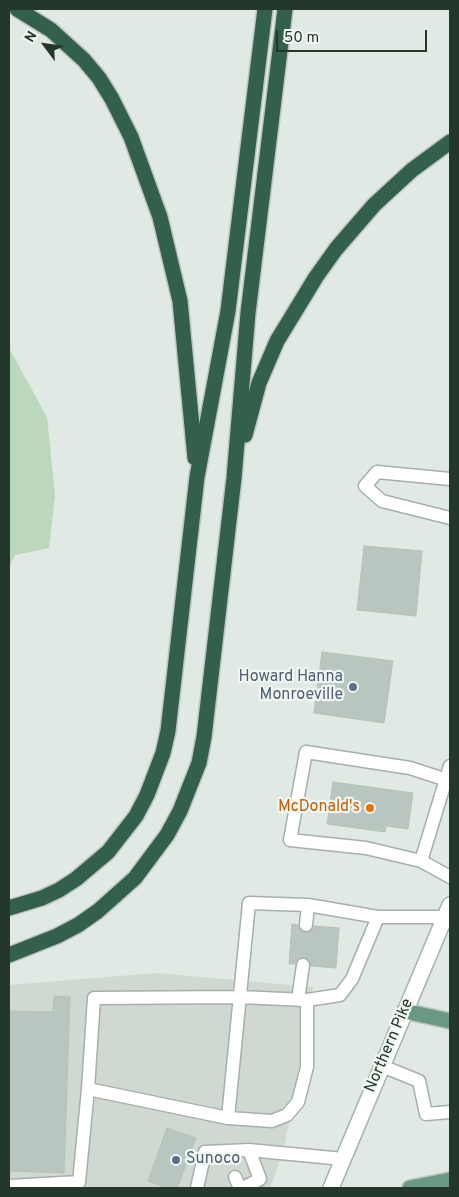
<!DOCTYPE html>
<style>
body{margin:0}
#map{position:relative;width:459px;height:1197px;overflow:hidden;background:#e0e9e3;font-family:Overpass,sans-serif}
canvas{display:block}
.frame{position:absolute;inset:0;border:10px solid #23372d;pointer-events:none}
.north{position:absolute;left:20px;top:20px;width:50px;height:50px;-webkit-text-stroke:4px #f0f6f2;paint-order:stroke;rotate:301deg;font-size:14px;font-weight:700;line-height:20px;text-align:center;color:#23372d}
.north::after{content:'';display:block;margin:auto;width:18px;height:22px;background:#23372d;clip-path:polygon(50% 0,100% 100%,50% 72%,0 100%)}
.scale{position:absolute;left:276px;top:30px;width:151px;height:22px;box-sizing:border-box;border:2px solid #23372d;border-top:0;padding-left:6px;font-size:15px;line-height:18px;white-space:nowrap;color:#23372d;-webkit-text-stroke:4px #f0f6f2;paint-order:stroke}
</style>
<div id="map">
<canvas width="459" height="1197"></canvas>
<div class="frame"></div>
<div class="north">N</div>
<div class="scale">50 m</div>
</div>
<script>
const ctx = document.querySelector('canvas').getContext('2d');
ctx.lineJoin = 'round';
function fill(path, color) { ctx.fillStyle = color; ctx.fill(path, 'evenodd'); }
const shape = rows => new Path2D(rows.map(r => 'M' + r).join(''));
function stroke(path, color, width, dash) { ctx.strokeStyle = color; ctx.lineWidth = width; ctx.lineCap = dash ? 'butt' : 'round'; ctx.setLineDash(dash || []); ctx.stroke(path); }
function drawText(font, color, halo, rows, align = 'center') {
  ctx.font = font + ' Overpass,sans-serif'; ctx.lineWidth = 4.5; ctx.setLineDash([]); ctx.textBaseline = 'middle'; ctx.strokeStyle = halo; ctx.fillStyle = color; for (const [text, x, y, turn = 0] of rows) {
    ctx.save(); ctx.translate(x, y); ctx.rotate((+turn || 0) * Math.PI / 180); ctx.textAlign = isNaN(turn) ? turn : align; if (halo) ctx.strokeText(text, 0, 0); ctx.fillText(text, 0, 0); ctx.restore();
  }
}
fill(shape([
 [157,973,313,987,284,1150,270,1188,9,1188,9,985]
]), '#cfd9d2');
fill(shape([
 [9,348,47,417,55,495,49,548,15,555,9,568]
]), '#bbd8bd');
const building = shape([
 [364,546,422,551,416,616,357,610,364,546],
 [322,652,393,661,384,723,314,713,322,652],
 [333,782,413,793,408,829,386,826,385,832,327,824,333,782],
 [292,924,298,925,301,931,306,933,312,930,314,926,339,928,336,968,311,966,308,959,304,957,297,960,295,964,289,964,292,924],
 [54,996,70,997,64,1173,9,1171,9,1011,53,1012,54,996],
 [167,1128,196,1138,177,1188,167,1188,148,1181,167,1128]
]);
fill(building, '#b9c6bf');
stroke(building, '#b3c2b9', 1);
const lane = shape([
 [450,479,377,472,365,486,382,501,450,518],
 [450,781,410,768,306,752,290,840,366,848,421,861,450,877],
 [421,861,450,766],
 [306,925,308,905],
 [298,1000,303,965],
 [307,1000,307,1067,298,1102,287,1115,272,1121,228,1118,88,1089,94,998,239,997,307,1000,340,995,352,979,378,917],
 [382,1066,419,1081,426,1114,450,1112],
 [228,1118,249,903,308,905,378,917,445,917],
 [235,1177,240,1188],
 [9,1186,79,1182,88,1089],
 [197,1188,205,1152,249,1150,343,1159],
 [243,1188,260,1179,249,1150]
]);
const secondary = shape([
 [331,1188,450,905]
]);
const primary = shape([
 [404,1011,450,1021],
 [410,1188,450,1180]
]);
const highway = shape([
 [17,9,51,30,84,60,99,78,112,99,131,137,160,217,180,301,195,458],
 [245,435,259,383,277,341,316,277,336,249,374,205,412,170,450,142],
 [9,908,42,898,59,890,76,879,108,852,136,816,147,795,163,753,168,731,197,477,228,311,265,9],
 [9,955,57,936,78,925,98,911,135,878,167,835,180,811,199,763,204,737,234,478,248,313,285,9]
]);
stroke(lane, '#a4b0a9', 15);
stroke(secondary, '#a1b3a9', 18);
stroke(primary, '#bdc3c0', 18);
stroke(highway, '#bdc3c0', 18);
stroke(lane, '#fff', 12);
stroke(secondary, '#fff', 15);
stroke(primary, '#6a9983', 15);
stroke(highway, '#32604d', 15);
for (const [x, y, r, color] of [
 [353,687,5,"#5c6f8a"],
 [370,808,5,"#e8710a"],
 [176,1160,5,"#5c6f8a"]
]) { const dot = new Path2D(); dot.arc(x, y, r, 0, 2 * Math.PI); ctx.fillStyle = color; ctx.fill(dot); stroke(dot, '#f0f6f2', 2); }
drawText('16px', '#4e5e75', '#f0f6f2', [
 ["Howard Hanna",343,678],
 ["Monroeville",343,696],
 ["Sunoco",186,1160,"left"]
], 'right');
drawText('16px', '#c56008', '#f0f6f2', [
 ["McDonald's",360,808]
], 'right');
drawText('16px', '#23372d', '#f0f6f2', [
 ["Northern Pike",390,1046,-67]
]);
</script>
